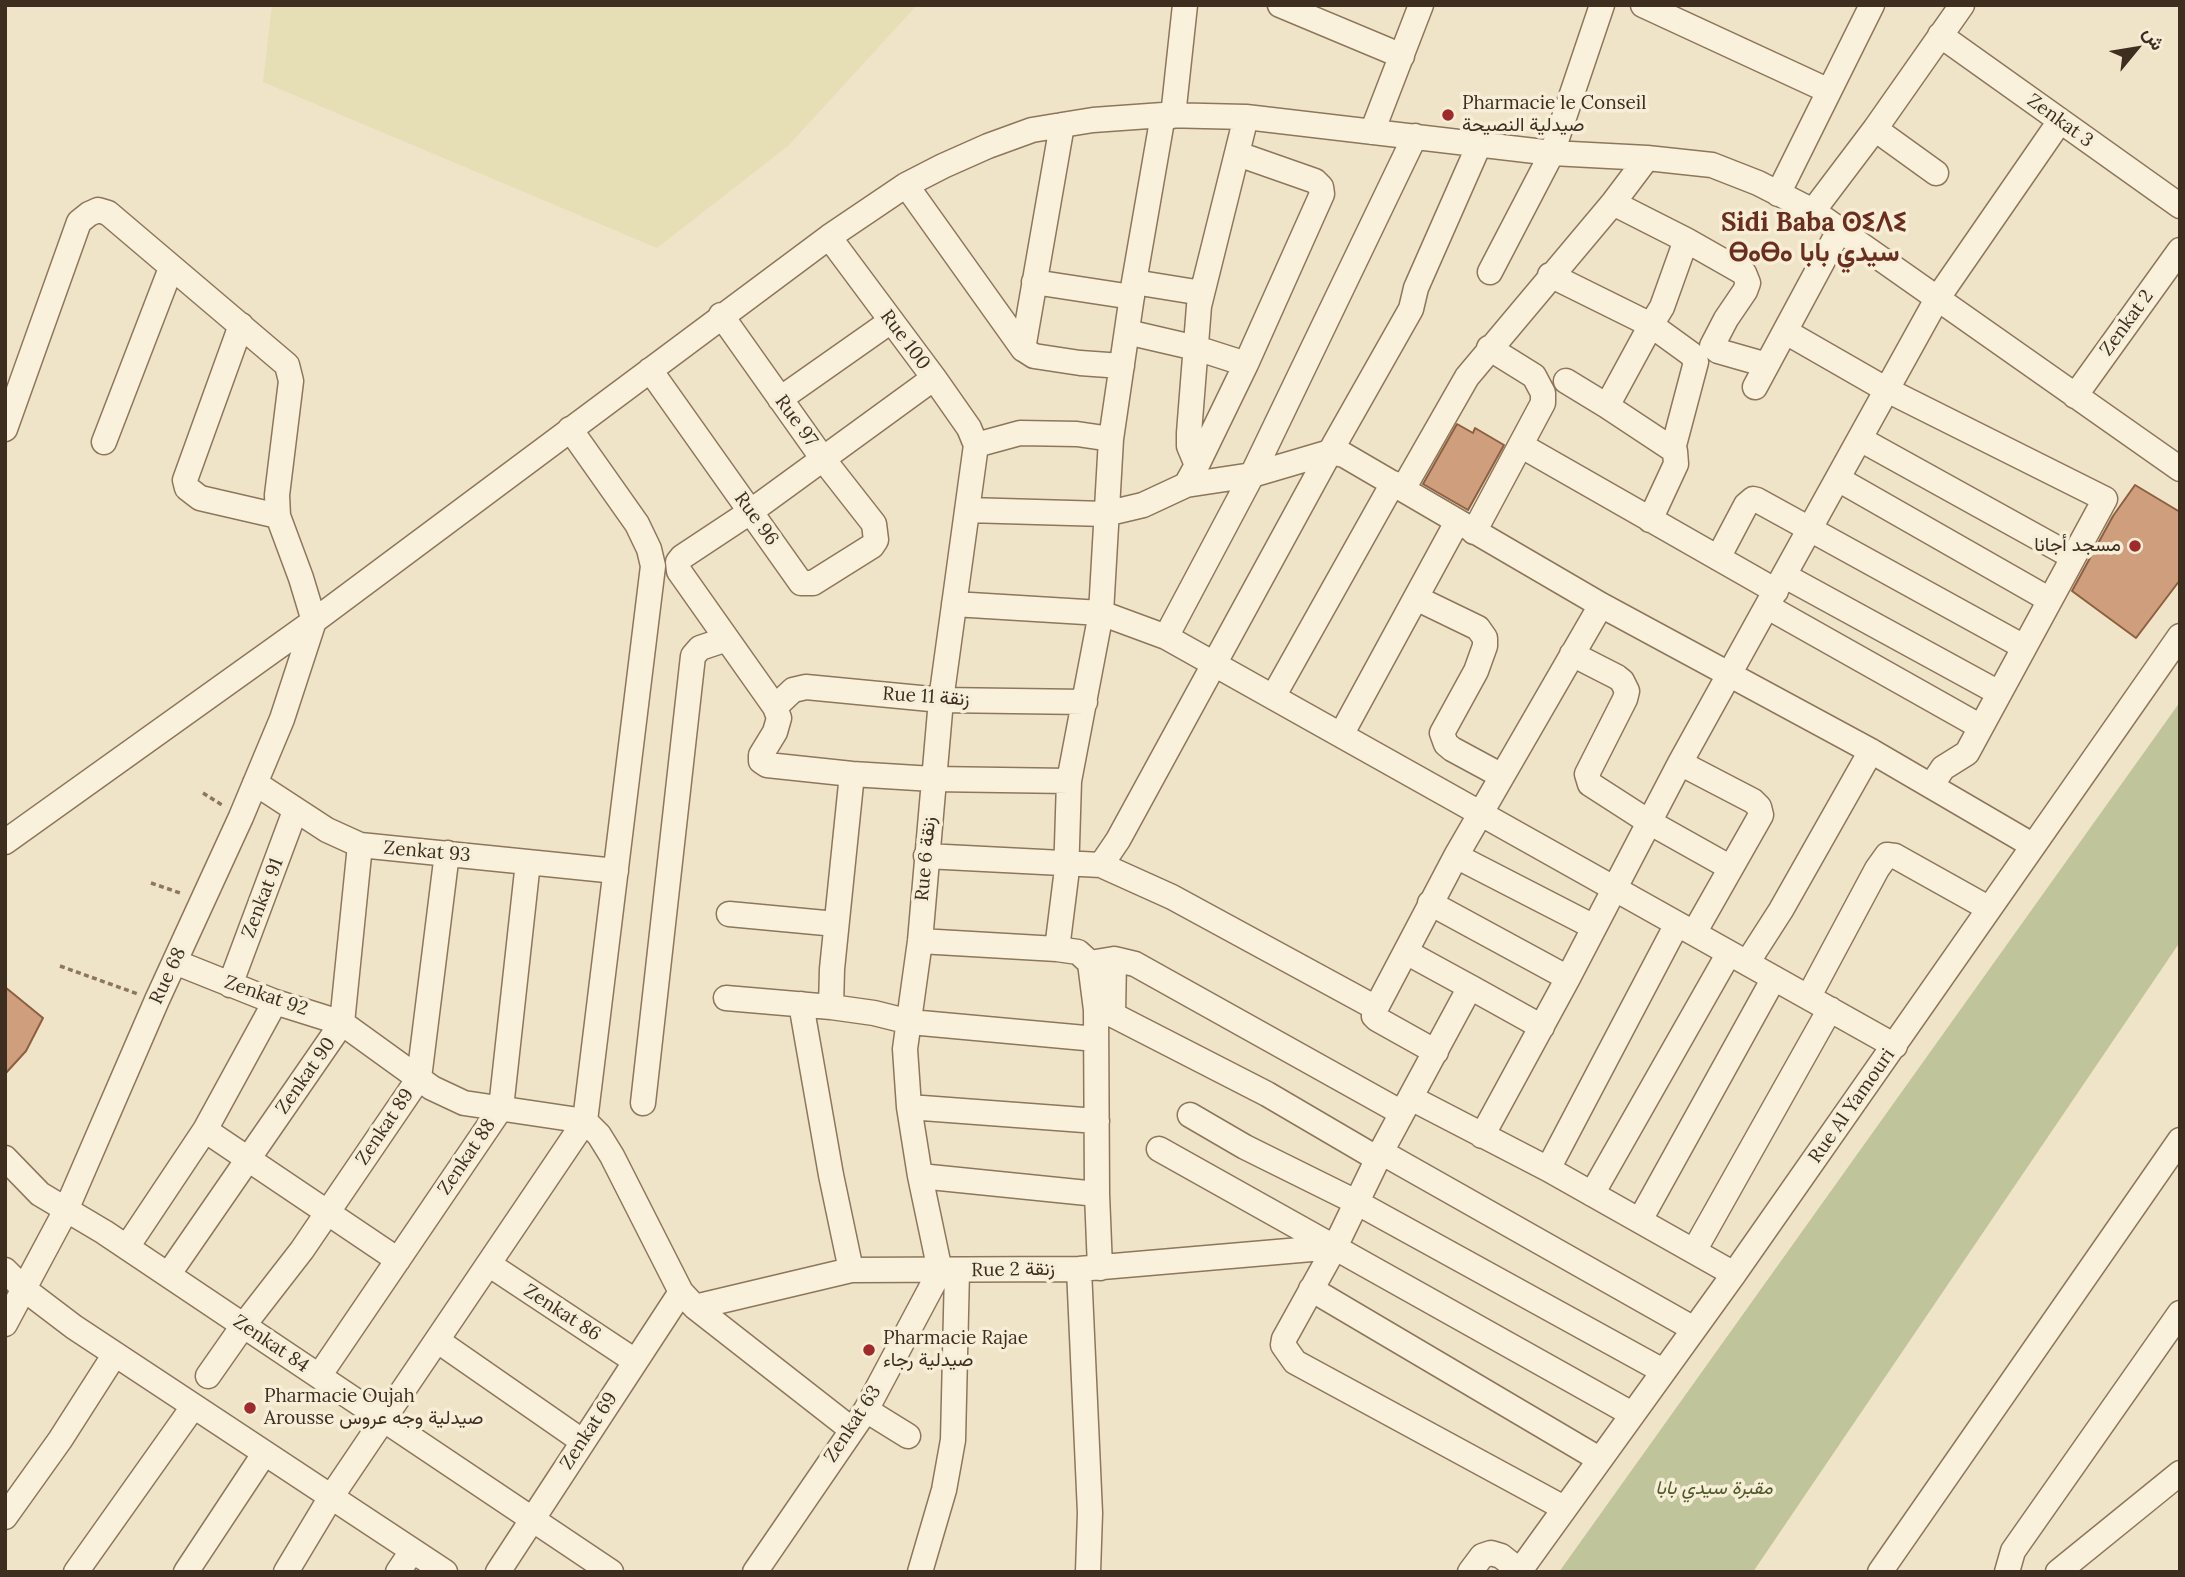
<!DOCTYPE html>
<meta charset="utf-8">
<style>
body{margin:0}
#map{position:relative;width:2185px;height:1577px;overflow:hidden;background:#f0e4c8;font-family:Lora,Vazirmatn,serif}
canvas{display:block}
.frame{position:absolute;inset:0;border:7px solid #3d2e20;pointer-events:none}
.north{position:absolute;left:2101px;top:14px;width:70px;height:70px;-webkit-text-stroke:5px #f7eed8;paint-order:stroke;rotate:60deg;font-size:19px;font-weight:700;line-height:28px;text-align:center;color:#3d2e20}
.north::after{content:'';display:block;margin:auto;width:24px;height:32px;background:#3d2e20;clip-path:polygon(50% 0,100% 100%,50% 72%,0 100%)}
</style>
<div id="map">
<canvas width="2185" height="1577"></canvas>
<div class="frame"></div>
<div class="north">ش</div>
</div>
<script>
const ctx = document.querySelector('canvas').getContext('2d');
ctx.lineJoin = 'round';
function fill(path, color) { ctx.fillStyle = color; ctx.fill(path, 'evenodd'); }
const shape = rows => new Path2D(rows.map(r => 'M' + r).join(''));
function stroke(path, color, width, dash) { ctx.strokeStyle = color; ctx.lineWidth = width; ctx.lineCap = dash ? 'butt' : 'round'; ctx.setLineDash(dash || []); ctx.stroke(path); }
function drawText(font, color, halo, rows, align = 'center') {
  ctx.font = font + ' Lora,Vazirmatn,"Noto Sans Tifinagh",serif'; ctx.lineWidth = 7; ctx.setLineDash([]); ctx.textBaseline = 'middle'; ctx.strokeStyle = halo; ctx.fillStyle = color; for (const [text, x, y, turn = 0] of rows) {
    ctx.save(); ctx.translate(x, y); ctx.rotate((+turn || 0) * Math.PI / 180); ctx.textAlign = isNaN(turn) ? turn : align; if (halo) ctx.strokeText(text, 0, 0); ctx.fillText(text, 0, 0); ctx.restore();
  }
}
fill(shape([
 [272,5,917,5,788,146,657,248,263,82]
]), '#e6deb5');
fill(shape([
 [2180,702,2180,942,1753,1572,1559,1572]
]), '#bfc49a');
const building = shape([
 [1457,424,1473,433,1475,428,1504,445,1468,510,1423,484,1457,424],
 [2135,485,2180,512,2180,580,2136,638,2072,591,2113,516,2135,485],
 [5,987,43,1018,26,1051,5,1074,5,987]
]);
fill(building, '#cf9f7d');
stroke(building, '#8d5f41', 2);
const minor = shape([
 [1280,5,1402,56],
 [1643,5,1829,91],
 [1940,35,2180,206],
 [1173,116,1185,5],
 [1875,129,1936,173],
 [1372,132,1421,5],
 [906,185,1023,349,1034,356,1080,363,1122,366],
 [1778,194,1872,5],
 [1613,203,1686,240,1744,273,1748,283,1745,291,1726,319,1712,346,1718,351,1767,365],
 [1813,211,1875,129,1962,5],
 [829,237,934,378,969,428,976,445],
 [1490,272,1552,153,1602,5],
 [1550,275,1651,325,1607,406,1675,451,1676,464,1650,520],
 [1034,282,1132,297],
 [1134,282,1202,293],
 [241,325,185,480,187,488,200,498,278,516],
 [1127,332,1196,348,1246,364],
 [1786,332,1887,390,2105,499,1967,753,1943,768,1931,786],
 [1023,349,1062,125],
 [650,370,801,583,813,583,872,546,876,540,874,524,823,459,721,315],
 [934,378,750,512,682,557,678,562,679,571,775,707,779,718,775,732,761,755,761,761,767,765,852,774,933,779,1069,781],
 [1566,381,1607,406],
 [1755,387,1840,229],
 [2075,396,2180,250],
 [780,399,891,321],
 [5,429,79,222,89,214,98,210,108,213,287,365,291,381,277,495,278,516,301,578,314,621,282,719,241,817,157,1000,66,1210,5,1324],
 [1860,439,2073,557],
 [104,442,171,268],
 [976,445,1020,433,1077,434,1111,439],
 [1522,446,1776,591],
 [1673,449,1696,362,1691,354,1651,325,1662,307,1686,240],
 [1197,465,1189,446,1189,433,1199,306,1246,117],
 [1838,479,2050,600],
 [1186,485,1197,465,1246,364,1322,194,1321,187,1315,181,1238,154],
 [1403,489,1467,377,1613,203,1647,158],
 [967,510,1105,514,1143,505,1186,485,1252,475,1330,452,1344,455,1601,605,1871,751,2032,845],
 [1474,532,1543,403,1543,393,1534,376,1489,348],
 [1718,558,1746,505,1753,499,1757,500,2024,647],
 [1785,576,1999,693],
 [1416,598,1478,628,1485,638,1485,646,1476,671,1442,733,1446,744,1452,749,1502,776],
 [954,604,1101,613,1166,637,1895,1046],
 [1768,607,1981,727],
 [1166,637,1252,475,1415,136],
 [1572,654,1617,677,1622,681,1627,691,1625,699,1587,774,1590,784,1649,822,1731,868],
 [1273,697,1393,483],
 [775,707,793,690,806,687,941,700,1085,702],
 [1341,735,1457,522],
 [1680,763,1753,801,1759,807,1761,815,1694,933],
 [255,783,327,830,360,845,616,871],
 [5,842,314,621,829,237,906,185,943,166,988,146,1032,130,1062,125,1093,120,1163,115,1246,117,1552,153,1647,158,1712,165,1758,183,1813,211,2180,469],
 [926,856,1101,865,1172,897,1376,1008],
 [1456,856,1594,927],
 [1101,865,1118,840,1330,452,1411,309,1416,288,1479,145],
 [1430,903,1568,978],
 [729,914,836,924],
 [920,941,1057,949,1078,952,1090,963,1096,1010,1097,1194,1100,1268],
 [1057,949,1066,877,1069,781,1101,613,1111,439,1134,282,1163,115],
 [1406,952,1470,987],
 [175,962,275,1002,342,1023,432,1088,464,1103,585,1121,599,1135,612,1156,681,1292,695,1307,851,1429],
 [1090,963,1114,959,1135,964,1402,1113],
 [1747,963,1781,910,1871,751],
 [230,985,295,811],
 [1809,996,1877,869,1887,855,1895,856,1988,908],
 [726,998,831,1007,874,1013,910,1022,1096,1039],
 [801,1004,831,1175,851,1270],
 [831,1007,832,969,852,774],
 [1096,1010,1113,1015,1267,1094,1378,1159],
 [1113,1015,1114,959],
 [1542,1027,1470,987,1381,1152,1335,1247,1284,1339,1283,1345,1295,1362,1564,1508],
 [1436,1052,1377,1019,1374,1016,1376,1008,1456,856,1601,605],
 [1411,1098,1548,1169,1734,1274],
 [643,1103,693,656,700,648,727,639],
 [909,1107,1097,1121],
 [1190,1115,1245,1147,1356,1202,1663,1371],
 [205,1130,398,1260],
 [1482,1136,1568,978,1680,763,1937,299,2060,121],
 [1159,1149,1632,1414],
 [1381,1152,1694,1329],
 [5,1158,40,1194,104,1232,611,1572],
 [1548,1169,1677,924],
 [920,1176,1097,1194],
 [1592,1194,1729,953],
 [1640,1220,1774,978],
 [127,1247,205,1130,275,1002],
 [1694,1251,1830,1009],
 [490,1265,635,1361],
 [1079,1269,1090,1513,1088,1572],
 [5,1270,24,1289,74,1327,445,1572],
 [940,1271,920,1176,909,1107,905,1049,920,941,941,700,976,445],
 [168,1275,342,1023,360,845],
 [1311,1289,1599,1459],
 [695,1307,851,1270,1079,1269,1335,1247],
 [438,1341,582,1441],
 [208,1376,243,1326,302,1250,419,1078,447,853],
 [319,1376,501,1108,528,862],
 [866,1410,908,1436],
 [5,1517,60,1440,115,1354],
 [76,1572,193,1407],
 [186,1572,264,1454],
 [286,1572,331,1497,585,1121,653,566,649,549,637,524,570,429],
 [398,1572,412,1551],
 [498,1572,681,1292],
 [755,1572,866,1410,940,1271],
 [920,1572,944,1490,953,1440,957,1271],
 [1470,1572,1482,1556,1491,1553,1501,1556,1520,1571],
 [1519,1572,1734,1274,2180,636],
 [1880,1572,2180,1140],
 [2007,1572,2013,1551,2180,1313],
 [2058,1572,2180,1473]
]);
stroke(minor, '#8d765c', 27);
stroke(shape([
 [203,793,222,805],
 [151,883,183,894],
 [60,966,138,994]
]), '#8d765c', 3.5, [5, 3.5]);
stroke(minor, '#faf1dc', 24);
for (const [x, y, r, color] of [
 [1448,115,7,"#9e2a2b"],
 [2135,546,7,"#9e2a2b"],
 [869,1350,7,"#9e2a2b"],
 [250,1408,7,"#9e2a2b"]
]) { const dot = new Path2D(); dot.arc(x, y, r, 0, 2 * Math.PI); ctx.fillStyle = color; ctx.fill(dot); stroke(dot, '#f7eed8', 2.5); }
drawText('19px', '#3d2e20', '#f7eed8', [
 ["Pharmacie le Conseil",1462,104],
 ["صيدلية النصيحة",1462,126],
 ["مسجد أجانا",2121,546,"right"],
 ["Pharmacie Rajae",883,1339],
 ["صيدلية رجاء",883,1361],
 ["Pharmacie Oujah",264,1397],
 ["Arousse صيدلية وجه عروس",264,1419]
], 'left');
drawText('19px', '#3d2e20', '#f7eed8', [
 ["Zenkat 3",2060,121,36],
 ["Zenkat 2",2127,323,-54],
 ["Rue 100",905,340,53],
 ["Rue 97",796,421,54],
 ["Rue 96",756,519,54],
 ["Rue 11 زنقة",926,697,4],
 ["Zenkat 93",427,852,5],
 ["Rue 6 زنقة",926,859,-85],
 ["Zenkat 91",263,898,-69],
 ["Rue 68",168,976,-65],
 ["Zenkat 92",266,996,19],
 ["Zenkat 90",306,1076,-55],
 ["Rue Al Yamouri",1852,1106,-55],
 ["Zenkat 89",385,1127,-56],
 ["Zenkat 88",467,1157,-56],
 ["Rue 2 زنقة",1013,1270,-1],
 ["Zenkat 86",562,1313,33],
 ["Zenkat 84",271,1344,34],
 ["Zenkat 63",853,1424,-57],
 ["Zenkat 69",589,1431,-57]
]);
drawText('italic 19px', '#4d5a26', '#f7eed8', [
 ["مقبرة سيدي بابا",1714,1489]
]);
drawText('bold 26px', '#6b2e1e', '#f7eed8', [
 ["Sidi Baba ⵙⵉⴷⵉ",1814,224],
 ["ⴱⴰⴱⴰ سيدي بابا",1814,254]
]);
</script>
